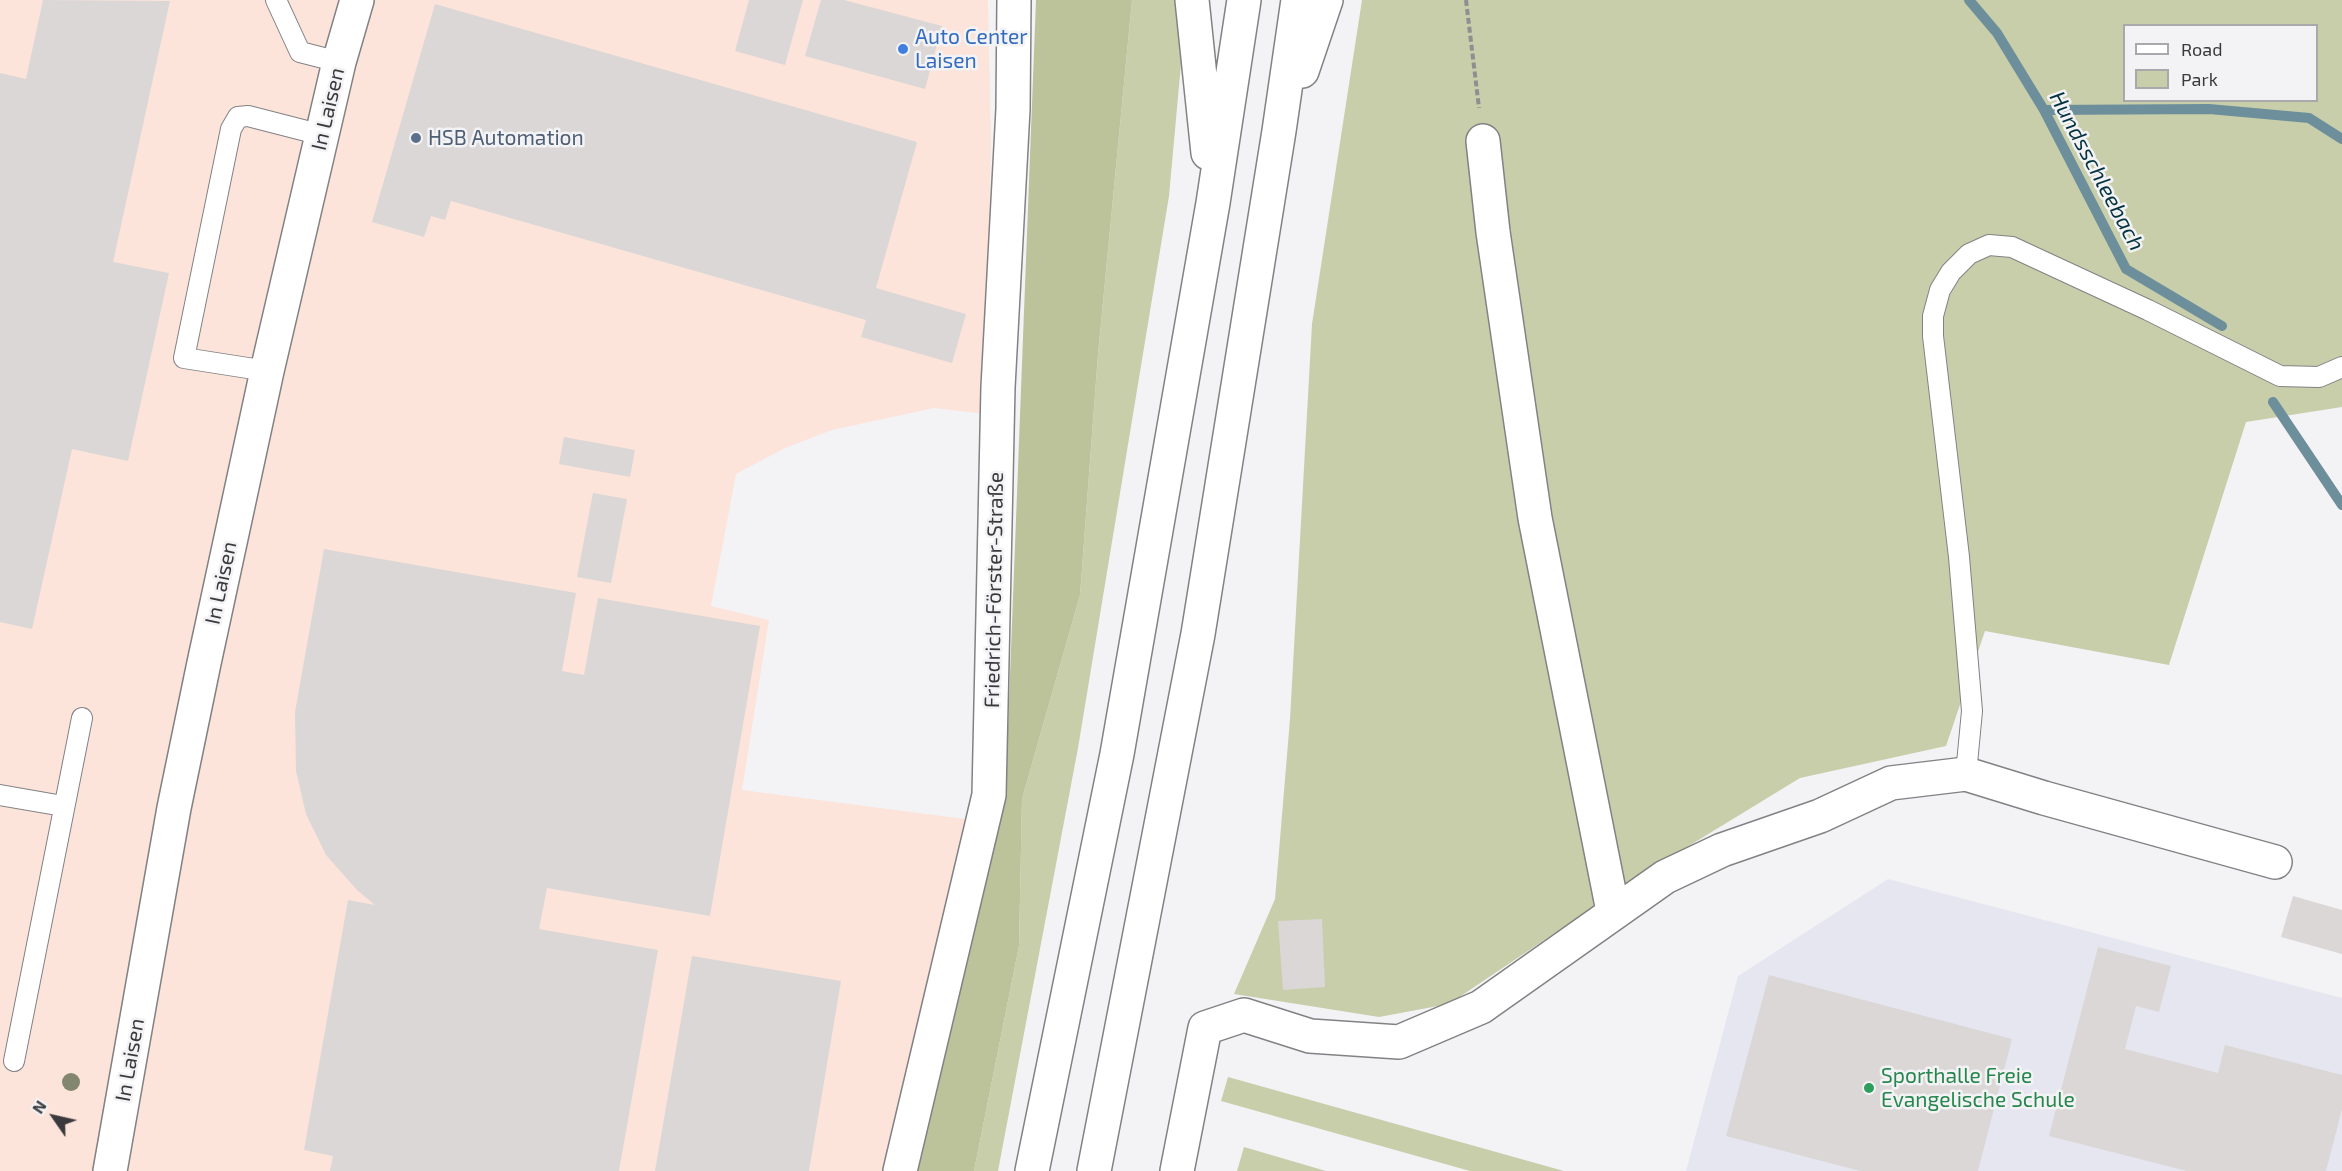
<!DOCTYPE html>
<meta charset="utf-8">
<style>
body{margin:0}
#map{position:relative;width:2342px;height:1171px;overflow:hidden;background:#f3f3f6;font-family:"Exo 2",sans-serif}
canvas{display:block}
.legend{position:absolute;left:2123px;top:24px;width:195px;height:78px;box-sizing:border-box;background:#f3f3f6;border:2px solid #a9a9ac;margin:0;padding:8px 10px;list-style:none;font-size:18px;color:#3a3a3c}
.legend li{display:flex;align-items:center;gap:12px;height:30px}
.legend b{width:30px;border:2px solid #a9a9ac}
.north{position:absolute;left:24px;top:1087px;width:60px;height:60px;-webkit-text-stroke:4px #f3f3f6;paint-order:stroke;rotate:304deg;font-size:16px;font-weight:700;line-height:24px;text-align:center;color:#3a3a3c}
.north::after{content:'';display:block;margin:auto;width:21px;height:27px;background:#3a3a3c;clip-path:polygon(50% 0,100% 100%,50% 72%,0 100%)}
</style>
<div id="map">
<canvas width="2342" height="1171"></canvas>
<ul class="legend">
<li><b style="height:8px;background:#fff"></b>Road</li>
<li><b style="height:16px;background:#c8ceaa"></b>Park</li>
</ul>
<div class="north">N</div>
</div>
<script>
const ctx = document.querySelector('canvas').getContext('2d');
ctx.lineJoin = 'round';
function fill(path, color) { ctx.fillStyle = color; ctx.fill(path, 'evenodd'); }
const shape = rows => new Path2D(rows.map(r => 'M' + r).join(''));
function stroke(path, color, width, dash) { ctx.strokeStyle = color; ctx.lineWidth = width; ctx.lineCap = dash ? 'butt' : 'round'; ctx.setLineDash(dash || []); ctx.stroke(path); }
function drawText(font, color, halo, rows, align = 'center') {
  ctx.font = font + ' "Exo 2",sans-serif'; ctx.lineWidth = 5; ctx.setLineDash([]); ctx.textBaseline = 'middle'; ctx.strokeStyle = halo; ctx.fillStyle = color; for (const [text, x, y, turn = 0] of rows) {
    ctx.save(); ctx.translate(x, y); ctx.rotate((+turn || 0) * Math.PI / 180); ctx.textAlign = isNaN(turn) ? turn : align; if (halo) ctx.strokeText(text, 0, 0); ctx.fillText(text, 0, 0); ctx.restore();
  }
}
fill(shape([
 [0,0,988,0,991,141,986,414,934,408,832,430,785,448,736,474,711,606,769,620,742,790,965,819,883,1171,0,1171]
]), '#fce4da');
fill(shape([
 [1888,879,2342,998,2342,1171,1686,1171,1738,976]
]), '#e6e6f0');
fill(shape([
 [1132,0,1183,0,1185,20,1169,196,1078,748,998,1171,974,1171,1019,946,1022,799,1080,595,1098,354],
 [1362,0,2342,0,2342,407,2246,422,2169,665,1985,631,1946,746,1800,778,1638,877,1449,1004,1379,1017,1234,994,1275,899,1290,719,1312,324],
 [2124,26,2316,26,2316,100,2124,100],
 [1228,1077,1564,1171,1470,1171,1221,1101],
 [1244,1147,1326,1171,1237,1171]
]), '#c8ceaa');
fill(shape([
 [1036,0,1132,0,1098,354,1080,595,1022,799,1019,946,974,1171,913,1171,1006,779]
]), '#bcc299');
stroke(shape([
 [1969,0,1997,33,2044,110,2126,269,2222,326],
 [2044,110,2209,109,2309,118,2342,139],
 [2273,402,2342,505]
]), '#6d8f9b', 10);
fill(shape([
 [43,0,170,1,113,262,169,273,128,461,72,449,32,629,0,622,0,73,26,79],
 [749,0,803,0,785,65,735,51],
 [821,0,844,0,942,26,925,89,805,56],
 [435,4,917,142,876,288,966,314,952,363,861,337,866,320,451,201,445,220,431,216,424,237,372,222],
 [564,437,635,450,630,477,559,464],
 [593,493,627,499,611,583,577,577],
 [324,549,576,593,562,671,584,675,598,598,760,626,710,916,547,888,539,929,658,950,619,1171,330,1171,333,1156,304,1150,348,900,375,905,357,890,326,855,306,814,296,771,295,712],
 [2293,896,2342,910,2342,954,2281,937],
 [1322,919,1325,987,1283,990,1278,921],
 [2098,947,2171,966,2159,1012,2136,1006,2125,1049,2218,1073,2225,1045,2342,1075,2342,1109,2326,1171,2187,1171,2049,1136],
 [692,956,841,981,809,1171,655,1171],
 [1769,975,2012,1039,1978,1171,1860,1171,1726,1136]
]), '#dbd7d6');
const lane = shape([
 [276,0,300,52,339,62],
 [267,371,184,358,231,129,238,117,248,116,322,135],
 [1966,774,1972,711,1959,557,1933,336,1933,316,1940,290,1951,272,1969,254,1989,245,2012,247,2148,310,2280,376,2319,377,2342,367],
 [0,795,63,806],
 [14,1061,82,718]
]);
const street = shape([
 [1483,141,1493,232,1535,518,1613,911],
 [110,1171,174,808,204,663,267,371,339,62,357,0],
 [900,1171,989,795,998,387,1013,109,1014,0],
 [1177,1171,1205,1028,1244,1015,1310,1036,1399,1042,1481,1007,1665,877,1722,850,1820,816,1891,783,1966,774,2044,798,2275,862]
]);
const highway = shape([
 [1192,0,1208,153],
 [1302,71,1326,0],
 [1032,1171,1117,754,1213,203,1244,0],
 [1094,1171,1198,634,1279,131,1298,0]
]);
stroke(lane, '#828285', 22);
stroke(street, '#828285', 36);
stroke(highway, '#828285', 36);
stroke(shape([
 [1466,0,1479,108]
]), '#8f8f91', 4, [6, 3]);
stroke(lane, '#fff', 20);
stroke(street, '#fff', 33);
stroke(highway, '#fff', 33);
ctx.fillStyle = '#84876f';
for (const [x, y] of [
 [71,1082]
]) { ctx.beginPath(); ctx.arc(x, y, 9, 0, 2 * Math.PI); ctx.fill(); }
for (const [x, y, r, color] of [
 [903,49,6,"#3f7fe0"],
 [416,138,6,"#5c6f8a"],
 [1869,1088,6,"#2e9e5b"]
]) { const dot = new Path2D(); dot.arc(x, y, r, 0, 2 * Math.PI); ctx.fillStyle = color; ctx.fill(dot); stroke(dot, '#f3f3f6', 2); }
drawText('21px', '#366cbe', '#f3f3f6', [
 ["Auto Center",915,37],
 ["Laisen",915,61]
], 'left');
drawText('21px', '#3a3a3c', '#f3f3f6', [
 ["In Laisen",328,109,-77],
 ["In Laisen",221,583,-78],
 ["Friedrich-Förster-Straße",994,590,-89],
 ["In Laisen",130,1060,-80]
]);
drawText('21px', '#4e5e75', '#f3f3f6', [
 ["HSB Automation",428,138]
], 'left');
drawText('21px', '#27864d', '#f3f3f6', [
 ["Sporthalle Freie",1881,1076],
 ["Evangelische Schule",1881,1100]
], 'left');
drawText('italic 22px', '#04333f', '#f3f3f6', [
 ["Hundsschleebach",2097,171,62]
]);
</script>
